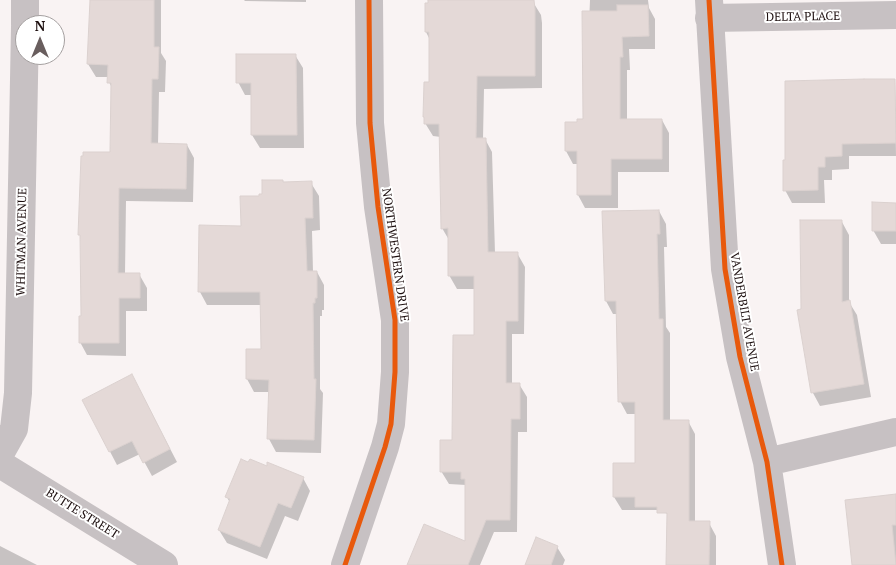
<!DOCTYPE html>
<style>
body{margin:0}
#map{position:relative;width:896px;height:565px;overflow:hidden;background:#f9f3f3;font-family:"PT Serif",serif}
canvas{display:block}
.north{position:absolute;left:15px;top:15px;width:50px;height:50px;box-sizing:border-box;background:#fff;border:1px solid #a49f9f;border-radius:50%;rotate:0deg;font-size:14px;font-weight:700;line-height:20px;text-align:center;color:#1c0e0e}
.north::after{content:'';display:block;margin:auto;width:18px;height:22px;background:#695e5e;clip-path:polygon(50% 0,100% 100%,50% 72%,0 100%)}
</style>
<div id="map">
<canvas width="896" height="565"></canvas>
<div class="north">N</div>
</div>
<script>
const ctx = document.querySelector('canvas').getContext('2d');
ctx.lineJoin = 'round';
function fill(path, color) { ctx.fillStyle = color; ctx.fill(path, 'evenodd'); }
const shape = rows => new Path2D(rows.map(r => 'M' + r).join(''));
function stroke(path, color, width, dash) { ctx.strokeStyle = color; ctx.lineWidth = width; ctx.lineCap = dash ? 'butt' : 'round'; ctx.setLineDash(dash || []); ctx.stroke(path); }
function drawText(font, color, halo, rows, align = 'center') {
  ctx.font = font + ' "PT Serif",serif'; ctx.lineWidth = 4; ctx.setLineDash([]); ctx.textBaseline = 'middle'; ctx.strokeStyle = halo; ctx.fillStyle = color; for (const [text, x, y, turn = 0] of rows) {
    ctx.save(); ctx.translate(x, y); ctx.rotate((+turn || 0) * Math.PI / 180); ctx.textAlign = isNaN(turn) ? turn : align; if (halo) ctx.strokeText(text, 0, 0); ctx.fillText(text, 0, 0); ctx.restore();
  }
}
fill(shape([
 [91,0,161,0,161,53,166,61,165,92,159,92,158,145,187,145,194,158,193,202,126,201,125,274,139,274,147,288,147,311,126,311,126,356,87,355,80,342,82,317,82,238,80,234,111,154,112,88,109,82,109,77,96,77,88,64],
 [244,0,306,0,306,2,245,1],
 [429,0,533,2,541,15,542,23,542,88,484,89,483,139,485,139,492,152,495,253,517,253,525,267,524,334,512,334,512,384,519,384,527,397,527,432,518,432,517,532,494,532,480,565,408,565,466,543,466,485,449,484,441,471,453,442,475,336,475,289,457,289,449,275,449,240,442,228,441,137,433,136,425,123,430,83,430,40,426,32],
 [590,0,648,0,649,8,655,19,655,49,629,49,630,70,627,70,627,120,662,120,669,133,669,172,618,172,618,208,585,208,578,195,578,164,573,164,566,151,578,124,585,120],
 [295,55,303,68,304,148,260,148,252,135,252,95,245,95,238,82],
 [895,80,896,156,849,156,849,169,832,170,832,180,824,180,825,203,792,203,785,190],
 [283,181,284,183,311,183,319,196,320,230,312,231,313,272,317,272,324,285,324,310,322,310,322,316,320,316,320,389,323,393,321,453,276,452,269,439,270,392,254,392,247,379,248,350,262,351,262,305,207,305,200,292,261,197],
 [896,204,896,244,881,244,873,230],
 [659,211,666,224,667,247,664,247,666,327,670,333,670,421,688,421,695,434,695,523,709,523,716,536,716,565,667,565,690,522,657,510,622,510,614,497,636,464,636,414,627,414,620,401,618,314,613,314,606,301],
 [842,222,849,235,849,302,857,315,871,397,820,406,813,393],
 [139,389,177,462,152,476,140,454,117,465,83,400],
 [249,463,303,478,310,491,298,521,285,516,267,559,227,543,219,530,230,503,227,497],
 [896,495,896,565,854,565],
 [0,546,37,565,0,565],
 [557,547,565,560,563,565,527,565]
]), '#0003');
const building = shape([
 [90,0,154,0,154,47,159,47,158,79,152,79,151,143,187,144,186,189,119,188,118,273,140,273,140,298,119,298,119,343,79,343,79,316,81,316,80,235,78,235,81,156,83,156,83,152,110,152,111,83,107,83,108,65,87,64,90,0],
 [428,0,534,0,535,9,535,76,477,76,476,138,486,138,488,252,518,252,518,321,506,321,506,383,520,383,520,419,511,419,510,520,486,520,468,565,407,565,424,524,465,541,465,479,461,479,461,472,440,472,440,440,452,440,453,335,474,335,474,276,448,276,448,228,441,229,439,124,424,124,424,117,423,117,424,82,429,82,429,32,425,32,425,3,428,3,428,0],
 [617,5,648,5,649,36,622,37,623,57,620,57,620,119,662,119,662,159,611,159,611,195,577,195,577,151,565,151,565,122,577,122,577,119,583,119,582,11,617,11,617,5],
 [236,54,296,54,297,135,251,135,251,83,236,83,236,54],
 [864,79,895,79,896,143,842,144,842,156,825,157,825,167,818,167,818,190,783,191,783,160,785,160,785,81,864,79],
 [262,180,283,180,283,182,312,181,313,218,305,218,307,271,317,271,317,298,315,298,315,303,313,303,314,379,316,379,314,440,267,439,269,380,246,379,246,349,261,349,260,292,198,292,199,225,241,226,240,196,259,196,259,194,262,194,262,180],
 [872,202,896,203,896,231,872,231,872,202],
 [659,210,660,234,657,234,659,319,663,319,663,420,689,420,689,521,710,521,709,565,666,565,667,513,657,513,657,507,635,507,635,497,613,497,613,463,635,463,635,402,618,402,616,301,605,301,602,211,659,210],
 [800,220,842,220,842,302,850,300,864,384,811,393,797,310,801,309,800,220],
 [132,374,170,449,143,463,132,441,109,452,82,400,132,374],
 [241,459,248,462,250,459,267,466,267,462,304,477,291,508,278,503,260,547,218,530,230,499,225,497,241,459],
 [896,494,896,525,892,525,896,565,852,565,845,500,896,494],
 [536,537,558,546,551,565,525,565,536,537]
]);
fill(building, '#e4d9d7');
stroke(building, '#dbd1cf', 1);
stroke(shape([
 [709,0,725,269,740,357,767,462,782,565],
 [709,18,896,15],
 [25,25,25,0],
 [0,454,14,429,18,393,25,27],
 [767,462,896,432],
 [0,464,164,565],
 [345,565,385,447,391,424,395,372,395,320,378,207,370,123,369,0]
]), '#c7c1c3', 28);
stroke(shape([
 [709,0,725,269,740,357,767,462,782,565],
 [345,565,385,447,391,424,395,372,395,320,378,207,370,123,369,0]
]), '#e8590c', 5);
drawText('12px', '#1c0e0e', '#fff', [
 ["DELTA PLACE",803,17,-1],
 ["WHITMAN AVENUE",22,242,-89],
 ["NORTHWESTERN DRIVE",395,255,82],
 ["VANDERBILT AVENUE",744,312,80],
 ["BUTTE STREET",82,514,32]
]);
</script>
